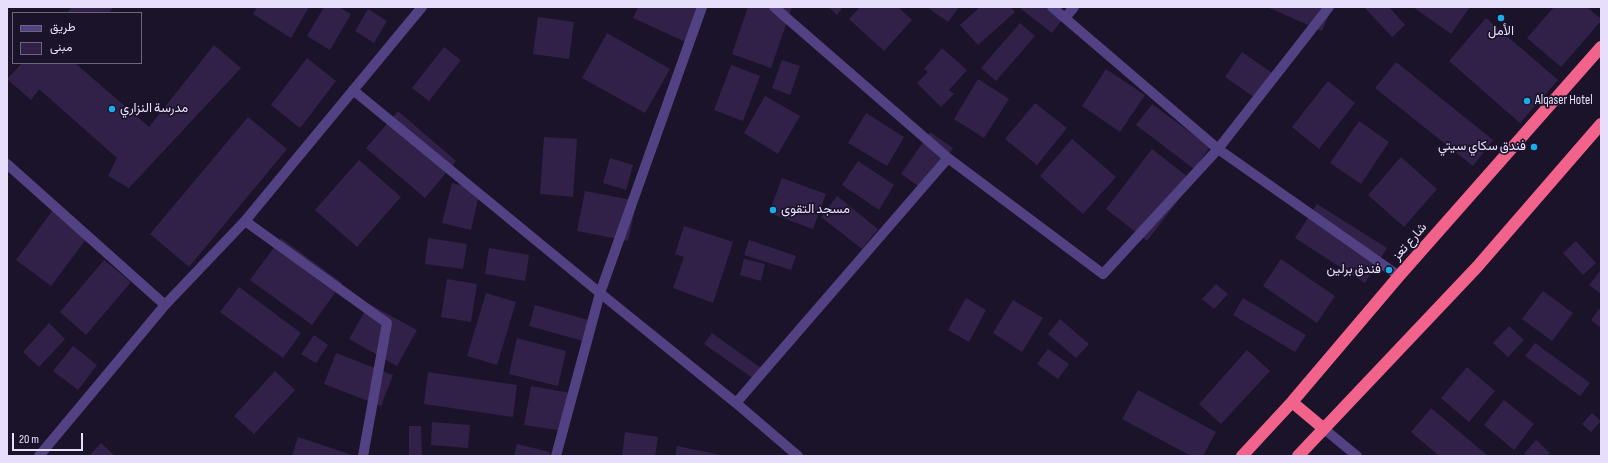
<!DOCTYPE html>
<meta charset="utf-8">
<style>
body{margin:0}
#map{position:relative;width:1608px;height:463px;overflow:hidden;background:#1b1329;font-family:"Sofia Sans Condensed",Vazirmatn,sans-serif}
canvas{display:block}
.frame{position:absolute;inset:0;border:8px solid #e7defc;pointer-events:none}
.legend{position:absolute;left:12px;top:12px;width:130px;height:52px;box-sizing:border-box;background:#1b1329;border:1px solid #6d647d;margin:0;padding:5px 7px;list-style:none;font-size:12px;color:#e7defc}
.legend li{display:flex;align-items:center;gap:8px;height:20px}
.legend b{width:20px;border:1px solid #6d647d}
.scale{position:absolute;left:12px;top:433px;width:71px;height:18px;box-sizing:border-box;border:2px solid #e7defc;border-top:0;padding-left:5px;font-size:12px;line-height:14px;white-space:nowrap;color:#e7defc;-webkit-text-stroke:3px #1b1329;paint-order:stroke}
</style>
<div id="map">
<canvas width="1608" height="463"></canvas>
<div class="frame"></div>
<ul class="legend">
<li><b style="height:5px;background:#524284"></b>طريق</li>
<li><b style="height:11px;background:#312148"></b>مبنى</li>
</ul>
<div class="scale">20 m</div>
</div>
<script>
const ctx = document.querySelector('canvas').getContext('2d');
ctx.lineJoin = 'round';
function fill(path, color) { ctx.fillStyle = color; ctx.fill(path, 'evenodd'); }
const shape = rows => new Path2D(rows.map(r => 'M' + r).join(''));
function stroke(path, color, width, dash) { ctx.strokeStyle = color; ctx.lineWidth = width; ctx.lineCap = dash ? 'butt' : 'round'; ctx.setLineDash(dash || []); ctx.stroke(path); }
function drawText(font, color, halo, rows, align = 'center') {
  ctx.font = font + ' "Sofia Sans Condensed",Vazirmatn,sans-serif'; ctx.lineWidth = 3.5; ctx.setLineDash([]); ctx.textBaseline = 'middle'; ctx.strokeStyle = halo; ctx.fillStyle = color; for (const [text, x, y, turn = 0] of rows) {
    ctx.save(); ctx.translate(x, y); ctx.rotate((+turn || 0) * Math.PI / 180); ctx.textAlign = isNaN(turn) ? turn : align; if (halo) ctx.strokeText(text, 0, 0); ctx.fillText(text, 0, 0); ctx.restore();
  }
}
fill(shape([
 [72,7,114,7,109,13,67,13],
 [257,7,309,7,291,38,253,14],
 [324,7,339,7,351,14,330,50,307,36],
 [638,7,705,7,688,43,633,18],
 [748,7,792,7,771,68,732,54],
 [828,7,843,7,837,15],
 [860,7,898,7,912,20,884,51,849,19],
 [927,7,959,7,948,22],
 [980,7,1011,7,1015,12,978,45,960,25],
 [1023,7,1045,7,1062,20,1052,33,1021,9],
 [1267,7,1332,7,1322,31],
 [1366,7,1389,7,1405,25,1392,37,1365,8],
 [1413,7,1470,7,1451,34],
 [1554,7,1587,7,1601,19,1601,21,1561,67,1527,38],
 [368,9,387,21,374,43,355,31],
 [538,17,574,22,569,59,533,54],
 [1486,18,1558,80,1520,123,1449,61],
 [1020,23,1035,36,996,81,981,68],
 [607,33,670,69,645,113,582,78],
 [214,45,241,68,129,188,108,176,117,158,39,89,31,100,7,79,22,63,75,63,149,127],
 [444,47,461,60,429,101,412,88],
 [942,48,967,70,949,90,954,94,941,107,917,83,928,72,924,69],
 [1242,52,1278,77,1261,102,1225,77],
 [307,58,336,81,300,128,271,105],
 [782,60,800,66,790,95,772,88],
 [1396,62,1493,140,1473,166,1375,88],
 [731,65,760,76,743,121,714,110],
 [1106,69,1145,95,1120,132,1082,106],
 [978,79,1009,99,984,138,954,119],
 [1328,81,1355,103,1319,149,1292,127],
 [765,96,800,116,778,154,744,133],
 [1035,103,1067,128,1037,165,1005,139],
 [1152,104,1210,147,1194,169,1136,125],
 [398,111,456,161,425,198,366,148],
 [866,113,904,137,887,166,848,143],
 [248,117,287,149,189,267,150,234],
 [1359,121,1389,142,1361,184,1330,163],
 [930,132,953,148,924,190,901,174],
 [544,137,577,139,573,197,540,194],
 [1072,139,1116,177,1083,214,1040,176],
 [1152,149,1193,181,1147,241,1106,209],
 [1401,157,1437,189,1404,227,1368,195],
 [610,158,633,165,626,190,603,183],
 [359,160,401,197,357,247,315,210],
 [858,161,894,185,879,210,842,185],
 [782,178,826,194,813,229,769,213],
 [452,183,480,190,471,230,442,223],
 [585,191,637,201,628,241,577,231],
 [837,196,878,229,862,249,821,217],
 [1317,204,1387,248,1365,283,1295,238],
 [55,207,90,234,51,286,16,260],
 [684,226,733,242,713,303,673,288,684,257,675,254],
 [281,238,342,283,312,325,250,280],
 [428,238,467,244,463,269,425,264],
 [749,240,796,256,791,270,744,255],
 [1576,241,1596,263,1583,275,1563,253],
 [489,248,529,255,525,281,485,274],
 [744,259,765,264,761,281,740,275],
 [1281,259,1335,296,1317,323,1263,286],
 [104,260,131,282,86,335,60,312],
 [1601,270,1601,294,1589,285],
 [447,279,477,284,471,322,441,317],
 [1216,284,1228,294,1214,309,1202,299],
 [239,287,301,333,283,358,220,312],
 [1543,291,1573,313,1552,341,1522,319],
 [486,293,516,302,497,365,467,356],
 [966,298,986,310,969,342,948,330],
 [1243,298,1306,335,1295,352,1233,315],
 [1013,300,1043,318,1022,352,993,333],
 [369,304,417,330,397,366,349,339],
 [535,305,592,321,587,342,529,326],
 [1599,309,1601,310,1601,328,1591,320],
 [1060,319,1089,344,1076,358,1048,334],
 [49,323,65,339,39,367,23,352],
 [1509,326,1524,340,1508,357,1493,343],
 [712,333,761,368,754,379,704,344],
 [314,335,328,345,316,363,301,354],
 [517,338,566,351,558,386,509,374],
 [1535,343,1590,383,1580,396,1525,356],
 [73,346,97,365,78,390,53,371],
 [1048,349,1069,364,1058,379,1037,364],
 [1247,350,1270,371,1221,424,1199,404],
 [336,353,393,375,381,406,324,384],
 [1467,367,1495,391,1469,422,1441,398],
 [275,371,295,390,254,434,234,416],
 [428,372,517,385,513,417,424,404],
 [531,386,571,393,564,431,524,425],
 [1138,390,1216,432,1203,456,1191,456,1122,419],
 [1504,400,1534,424,1514,450,1484,425],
 [1431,408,1488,456,1439,456,1411,432],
 [1592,413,1601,421,1591,432,1582,424],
 [432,422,470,425,468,448,431,445],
 [409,426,421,426,422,456,409,456],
 [625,432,658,437,655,456,622,456],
 [298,437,355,456,292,456],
 [1536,440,1550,453,1547,456,1526,456,1524,454],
 [101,443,115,456,89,456],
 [517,444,550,452,549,456,514,456],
 [677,446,721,455,721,456,675,456]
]), '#312148');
stroke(shape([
 [774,7,948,158,1103,274,1218,149,1329,7],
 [1052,7,1218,149,1399,276],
 [1065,18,1074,7],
 [353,90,600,293,736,403,798,456],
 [7,164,165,305],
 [245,221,387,323,363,456],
 [736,403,948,158],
 [1323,428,1357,456],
 [39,456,165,305,245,221,422,7],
 [556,456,600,293,702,7]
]), '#524284', 10);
stroke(shape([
 [1292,402,1323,428],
 [1242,456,1292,402,1399,276,1601,47],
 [1298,456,1477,267,1601,124]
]), '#f2638b', 12);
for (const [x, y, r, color] of [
 [1501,18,4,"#1aadec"],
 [1527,101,4,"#1aadec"],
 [112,109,4,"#1aadec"],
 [1534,147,4,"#1aadec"],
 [773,210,4,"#1aadec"],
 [1389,270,4,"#1aadec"]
]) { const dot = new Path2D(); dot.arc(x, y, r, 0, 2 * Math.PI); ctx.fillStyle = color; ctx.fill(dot); stroke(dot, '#1b1329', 1.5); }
drawText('13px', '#e7defc', '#1b1329', [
 ["الأمل",1501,32,"center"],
 ["Alqaser Hotel",1535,101],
 ["مدرسة النزاري",120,109],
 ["فندق سكاي سيتي",1526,147,"right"],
 ["مسجد التقوى",781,210],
 ["فندق برلين",1381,270,"right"]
], 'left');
drawText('13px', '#e7defc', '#1b1329', [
 ["شارع تعز",1410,242,-49]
]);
</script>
